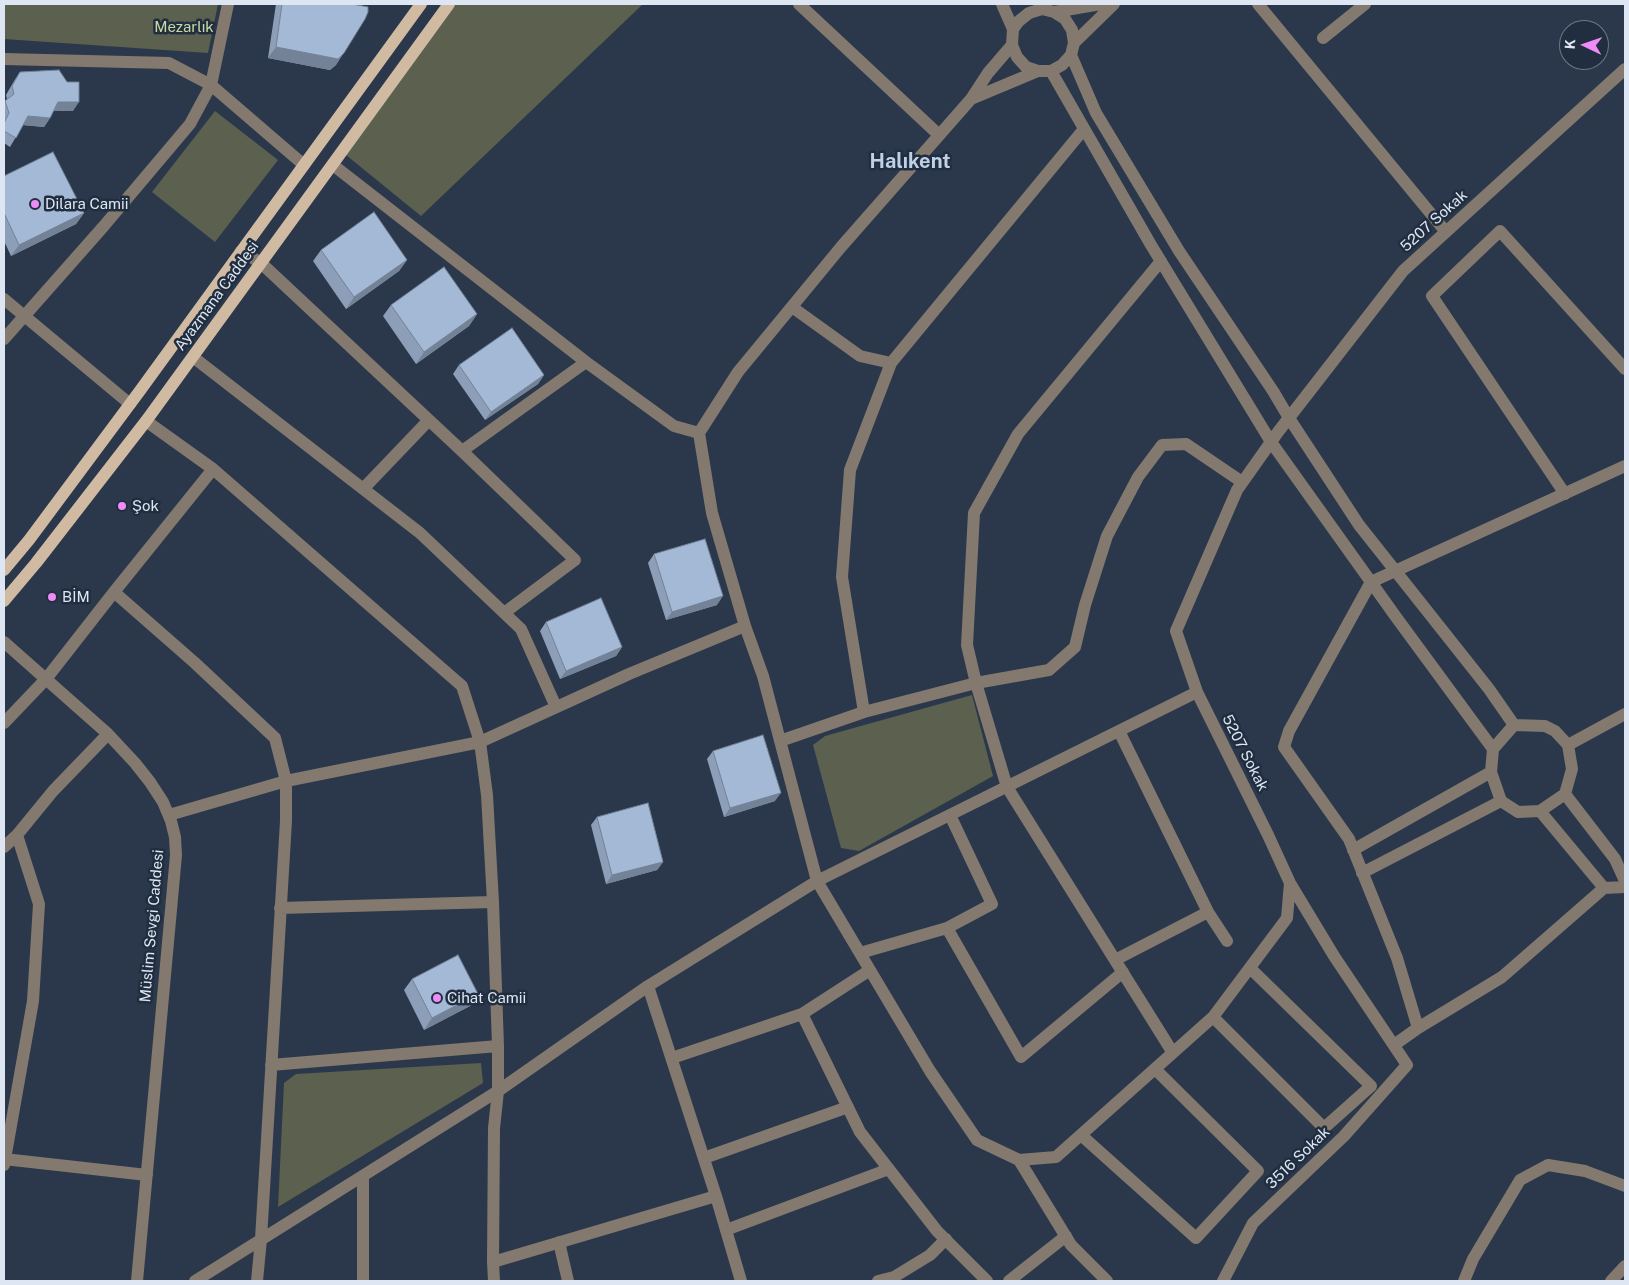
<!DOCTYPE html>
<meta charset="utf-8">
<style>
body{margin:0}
#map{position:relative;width:1629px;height:1285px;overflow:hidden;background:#2b384b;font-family:"Public Sans",sans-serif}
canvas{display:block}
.frame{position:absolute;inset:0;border:5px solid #dde6f2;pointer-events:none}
.north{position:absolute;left:1559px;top:20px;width:50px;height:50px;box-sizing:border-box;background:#212e40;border:1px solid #6c7887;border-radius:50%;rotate:273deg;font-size:14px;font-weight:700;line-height:20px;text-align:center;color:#dde6f2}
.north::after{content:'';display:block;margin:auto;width:18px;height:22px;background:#ef8bf7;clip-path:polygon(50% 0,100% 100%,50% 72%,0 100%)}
</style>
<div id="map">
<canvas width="1629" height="1285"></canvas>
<div class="frame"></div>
<div class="north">K</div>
</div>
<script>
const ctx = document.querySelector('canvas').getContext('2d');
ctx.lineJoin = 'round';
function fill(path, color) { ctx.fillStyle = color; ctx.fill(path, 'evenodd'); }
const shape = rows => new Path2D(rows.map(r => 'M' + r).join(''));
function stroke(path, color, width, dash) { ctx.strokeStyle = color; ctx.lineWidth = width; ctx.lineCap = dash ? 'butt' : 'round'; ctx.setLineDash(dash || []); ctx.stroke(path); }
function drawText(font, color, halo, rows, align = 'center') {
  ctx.font = font + ' "Public Sans",sans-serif'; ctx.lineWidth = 5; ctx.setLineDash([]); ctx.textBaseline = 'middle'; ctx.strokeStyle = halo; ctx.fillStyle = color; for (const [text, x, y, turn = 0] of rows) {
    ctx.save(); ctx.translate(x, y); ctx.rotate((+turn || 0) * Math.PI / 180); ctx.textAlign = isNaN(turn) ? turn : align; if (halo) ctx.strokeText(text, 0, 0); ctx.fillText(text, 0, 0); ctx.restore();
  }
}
fill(shape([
 [4,4,218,4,208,53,4,39],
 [455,4,643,4,421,216,346,155],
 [215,111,278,160,215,242,152,192],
 [972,695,993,776,859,851,841,848,813,745,825,736],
 [481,1063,483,1083,278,1207,284,1083,296,1074]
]), '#5b614e');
stroke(shape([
 [799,4,939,135],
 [1002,4,1013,29],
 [1258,4,1446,232],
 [1054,12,1101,4],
 [1323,38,1365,4],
 [1074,43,1114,4],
 [1012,45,988,73,971,99,841,247,738,372,699,433,712,513,745,626,763,676,817,881,930,1071,977,1140,1019,1160,1056,1157,1213,1017,1287,918,1290,883],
 [1071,55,1096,113,1179,251,1273,391,1289,418,1359,525,1489,689,1514,725,1545,726,1555,731,1568,745,1572,769,1565,794,1615,859,1625,881],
 [4,59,169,63,211,85,228,4],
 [1051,71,1151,245,1271,442,1396,617,1493,749,1491,772,1501,801,1518,812,1540,811,1604,888,1625,887],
 [971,99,1038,71,1051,71,1062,65,1071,55,1074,43,1072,30,1065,19,1054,12,1042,9,1029,13,1019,21,1013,29,1012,45,1017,57,1026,67,1038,71],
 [333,165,586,362,674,426,699,433],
 [241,251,261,263,462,451,575,560,504,613],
 [1161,261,1018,434,974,513,967,645,976,683,1007,787,1173,1053],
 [4,299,130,404],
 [792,307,860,356,891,363],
 [4,339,103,227,190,124,211,85,304,165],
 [193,357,420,533,521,629,556,707],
 [146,421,213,469,462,686,480,742,487,795,493,902,498,1046,498,1091,494,1128,493,1262,494,1281],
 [462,451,586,362],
 [363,489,429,420],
 [1565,494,1432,296,1500,231,1625,369],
 [114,592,195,663,275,738,286,781,286,821,261,1239,257,1281],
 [4,642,108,734,135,763,150,782,163,802,171,821,175,837,176,855,137,1281],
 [864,712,842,577,850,470,891,363,1084,129],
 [4,723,46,679,114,592,213,469],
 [780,741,864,712,976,683,1049,670,1075,647,1085,605,1107,536,1138,477,1162,445,1186,444,1242,482],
 [1568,745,1625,714],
 [1493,749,1514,725],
 [1540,811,1565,794],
 [169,815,286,781,480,742,629,674,745,626],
 [4,847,17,835,53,791,108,734],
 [1353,850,1491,772],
 [1362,873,1501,801],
 [1604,888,1502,977,1418,1028,1397,958,1349,839,1284,747,1289,731,1371,582,1625,466],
 [280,908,493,902],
 [1208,912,1227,941],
 [947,928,1021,1057,1123,972],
 [860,953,947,928,992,904,950,815],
 [1115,960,1208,912,1119,731],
 [648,986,716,1196,741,1281],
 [802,1014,860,1132,937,1231,987,1281],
 [1213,1017,1324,1128,1371,1086,1250,968],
 [1394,1045,1418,1028],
 [672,1058,802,1014,870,970],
 [271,1065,498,1046],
 [1081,1135,1196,1238,1258,1171,1155,1069],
 [704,1158,848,1107],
 [4,1159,147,1175],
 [1019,1160,1071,1245,1107,1281],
 [4,1165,33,1001,39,904,17,835],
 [726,1230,889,1169],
 [559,1242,568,1281],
 [493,1262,716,1196],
 [195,1281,498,1091,648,986,817,881,1197,692],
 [363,1281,363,1176],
 [878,1281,894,1277,930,1255,946,1239],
 [1009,1281,1066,1236],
 [1223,1281,1253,1223,1344,1136,1407,1065,1334,956,1290,883,1268,835,1197,692,1176,631,1237,490,1278,432,1403,271,1625,69],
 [1464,1281,1473,1259,1520,1180,1548,1165,1585,1171,1625,1186],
 [1611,1281,1625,1266]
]), '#84796e', 12);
stroke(shape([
 [4,570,29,540,139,392,421,4],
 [4,601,36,563,146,421,449,4]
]), '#d0baa2', 12);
fill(shape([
 [276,4,352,4,336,65,330,70,268,58],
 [20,72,73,111,53,111,50,118,44,127,23,125,10,147,4,143,4,102,7,99,6,95,14,81],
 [4,176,84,213,76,224,11,256,4,241],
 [321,250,407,260,399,271,346,309,313,261],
 [391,305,477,314,469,326,416,364,383,316],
 [459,365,544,375,538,384,485,420,453,374],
 [654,554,717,605,666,620,648,563],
 [546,622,622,647,616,656,560,679,540,631],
 [713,751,775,801,724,817,707,759],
 [597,817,663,862,657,870,606,884,591,825],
 [412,979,478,994,470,1006,424,1030,404,990]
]), '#8d9fb8');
fill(shape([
 [276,47,344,53,336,65,330,70,268,58],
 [58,102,79,102,73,111,52,111],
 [28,116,50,118,44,127,22,125],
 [84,213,76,224,11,256,19,245],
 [407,260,399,271,346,309,354,297],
 [477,314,469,326,416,364,424,352],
 [544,375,538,384,485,420,491,412],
 [723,596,717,605,666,620,672,612],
 [622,647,616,656,560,679,566,671],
 [781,793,775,801,724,817,730,808],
 [663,862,657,870,606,884,612,875],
 [478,994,470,1006,424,1030,432,1018]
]), '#738296');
const building = shape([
 [282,4,352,4,368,7,368,12,365,19,344,53,338,59,276,47,282,4],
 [59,70,67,82,79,82,79,102,58,102,50,118,28,116,16,138,4,131,4,123,9,113,5,101,14,94,12,86,20,72,59,70],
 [53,152,84,213,19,245,4,213,4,176,53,152],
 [374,212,407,260,354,297,321,250,374,212],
 [444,267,477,314,424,352,391,305,444,267],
 [512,328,544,375,491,412,459,365,512,328],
 [705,539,723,596,672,612,654,554,705,539],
 [601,598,622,647,566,671,546,622,601,598],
 [763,735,781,793,730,808,713,751,763,735],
 [648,803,663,862,612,875,597,817,648,803],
 [458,955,478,994,432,1018,412,979,458,955]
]);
fill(building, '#a4b9d6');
stroke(building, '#738296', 1);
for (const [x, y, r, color] of [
 [35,204,5,"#ef8bf7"],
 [122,506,5,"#ef8bf7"],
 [52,597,5,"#ef8bf7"],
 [437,998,5,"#ef8bf7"]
]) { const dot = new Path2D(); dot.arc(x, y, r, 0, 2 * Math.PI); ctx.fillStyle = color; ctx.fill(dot); stroke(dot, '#212e40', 2); }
drawText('15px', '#c9d9a0', '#212e40', [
 ["Mezarlık",184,27]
]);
drawText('15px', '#dde6f2', '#212e40', [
 ["Dilara Camii",45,204],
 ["Şok",132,506],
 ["BİM",62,597],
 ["Cihat Camii",447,998]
], 'left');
drawText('15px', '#dde6f2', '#212e40', [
 ["5207 Sokak",1434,221,-42],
 ["Ayazmana Caddesi",217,296,-54],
 ["5207 Sokak",1245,753,63],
 ["Müslim Sevgi Caddesi",152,926,-85],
 ["3516 Sokak",1298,1158,-44]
]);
drawText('bold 20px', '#bfcfe7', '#212e40', [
 ["Halıkent",910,162]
]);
</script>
